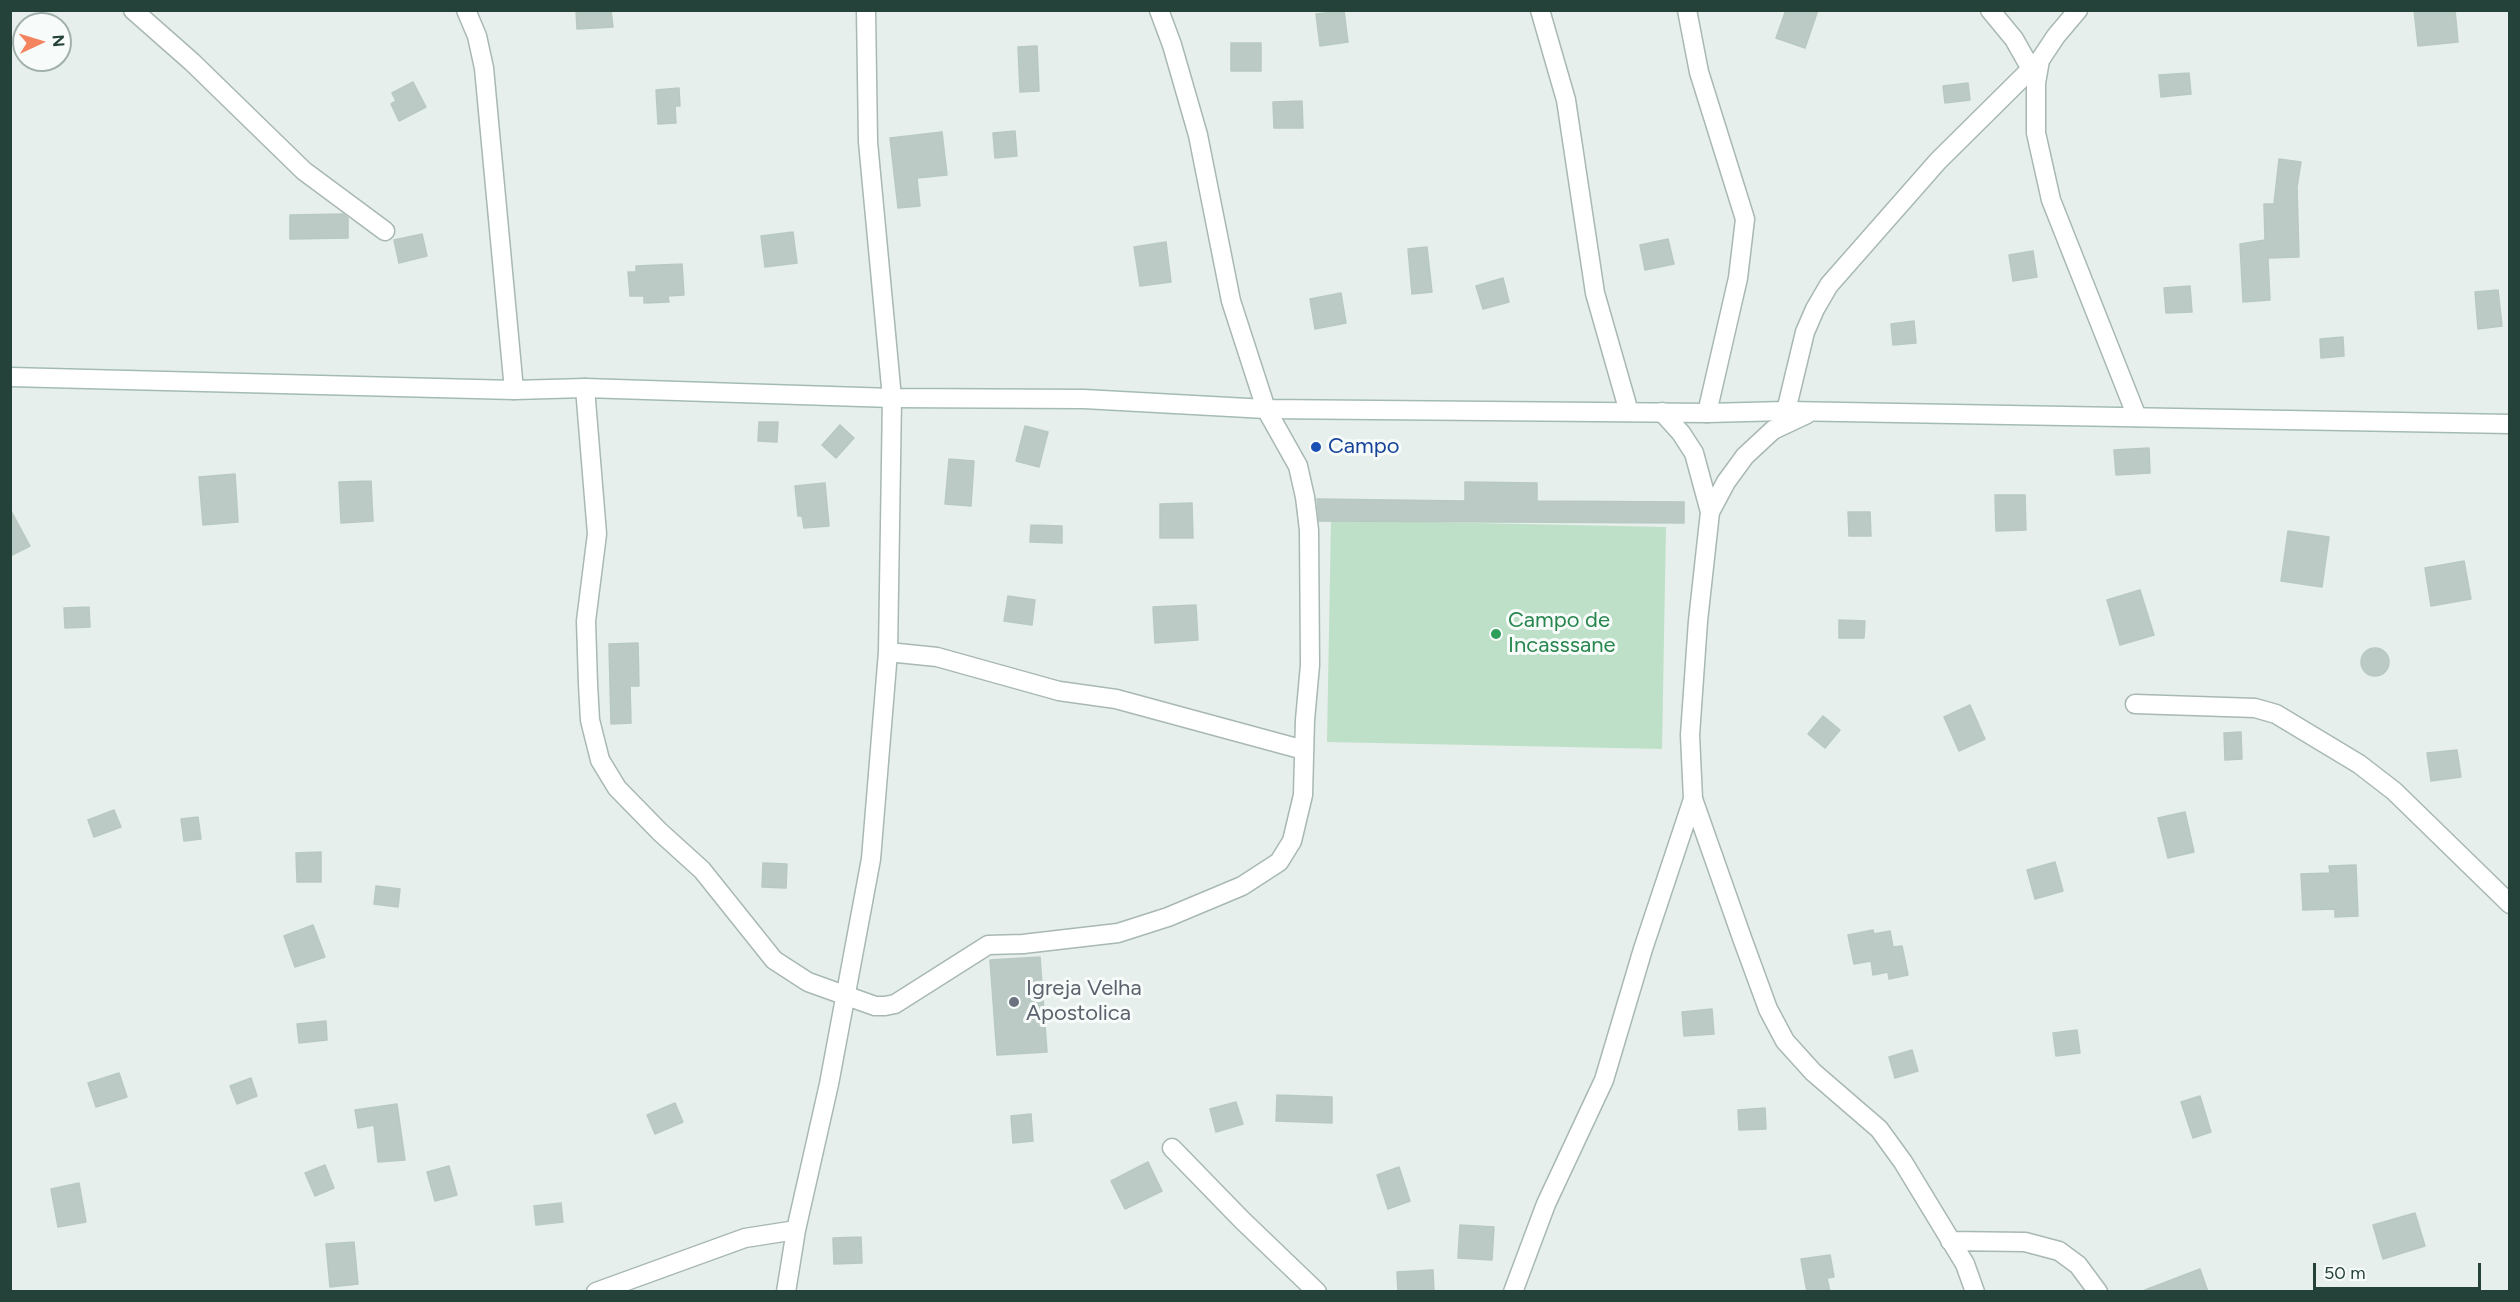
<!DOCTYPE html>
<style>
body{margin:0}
#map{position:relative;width:2520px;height:1302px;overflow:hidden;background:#e6efeb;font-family:Figtree,sans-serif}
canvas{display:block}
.frame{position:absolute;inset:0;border:12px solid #24423a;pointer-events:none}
.north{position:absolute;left:12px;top:12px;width:60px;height:60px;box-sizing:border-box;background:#f7fbf9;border:2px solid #a3b1ad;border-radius:50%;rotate:86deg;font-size:16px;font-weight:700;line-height:24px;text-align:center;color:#24423a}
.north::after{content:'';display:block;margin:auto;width:21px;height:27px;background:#f4845f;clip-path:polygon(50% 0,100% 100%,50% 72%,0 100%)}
.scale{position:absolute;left:2313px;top:1263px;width:168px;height:27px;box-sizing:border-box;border:3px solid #24423a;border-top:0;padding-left:8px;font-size:18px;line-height:21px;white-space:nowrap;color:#24423a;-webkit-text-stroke:4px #f7fbf9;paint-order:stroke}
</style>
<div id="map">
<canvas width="2520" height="1302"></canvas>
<div class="frame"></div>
<div class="north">N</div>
<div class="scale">50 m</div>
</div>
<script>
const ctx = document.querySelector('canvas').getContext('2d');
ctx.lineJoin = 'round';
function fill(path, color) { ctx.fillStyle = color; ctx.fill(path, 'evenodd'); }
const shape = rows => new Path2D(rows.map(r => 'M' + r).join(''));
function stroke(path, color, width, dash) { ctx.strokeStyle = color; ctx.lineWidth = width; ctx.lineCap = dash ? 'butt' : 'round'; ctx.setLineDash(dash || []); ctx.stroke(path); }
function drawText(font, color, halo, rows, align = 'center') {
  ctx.font = font + ' Figtree,sans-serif'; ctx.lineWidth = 6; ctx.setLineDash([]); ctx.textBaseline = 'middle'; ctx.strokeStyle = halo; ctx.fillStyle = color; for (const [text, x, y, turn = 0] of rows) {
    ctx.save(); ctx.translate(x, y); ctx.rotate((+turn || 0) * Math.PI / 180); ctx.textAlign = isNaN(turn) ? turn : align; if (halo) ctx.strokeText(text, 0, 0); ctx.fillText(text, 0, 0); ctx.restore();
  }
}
fill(shape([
 [1331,520,1666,527,1662,749,1327,742]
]), '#bfe0c8');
const building = shape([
 [576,10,611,10,613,27,577,29,576,10],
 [1786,10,1818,10,1805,48,1776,38,1786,10],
 [2414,10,2455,10,2458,42,2418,46,2414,10],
 [1344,11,1348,42,1320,46,1316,14,1344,11],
 [1231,43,1261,43,1261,71,1231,71,1231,43],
 [1037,46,1039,91,1020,92,1018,47,1037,46],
 [2189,73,2191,94,2161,97,2159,75,2189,73],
 [413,82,426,107,399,121,391,104,396,101,392,93,413,82],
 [1968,83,1970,100,1945,103,1943,86,1968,83],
 [679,88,680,106,675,106,676,123,658,124,656,90,679,88],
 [1302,101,1303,128,1274,128,1273,102,1302,101],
 [1015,131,1017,156,995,158,993,133,1015,131],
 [942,132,947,175,917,178,920,206,898,208,890,138,942,132],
 [2279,159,2301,162,2297,187,2299,257,2268,258,2270,300,2243,302,2240,244,2265,240,2264,204,2274,204,2279,159],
 [343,214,348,218,348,238,290,239,290,215,343,214],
 [793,232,797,263,765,267,761,236,793,232],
 [422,234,427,256,399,263,394,240,422,234],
 [1668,239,1674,264,1645,270,1640,245,1668,239],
 [1166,242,1171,282,1140,286,1134,247,1166,242],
 [1427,247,1432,292,1412,294,1408,249,1427,247],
 [2033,251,2037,277,2013,281,2009,255,2033,251],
 [682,264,684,295,668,296,669,302,644,303,644,296,630,296,628,272,636,272,636,266,682,264],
 [1503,278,1509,302,1483,309,1476,286,1503,278],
 [2190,286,2192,312,2166,313,2164,288,2190,286],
 [2498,290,2502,326,2478,329,2475,292,2498,290],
 [1341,293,1346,323,1315,329,1310,299,1341,293],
 [1914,321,1916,343,1893,345,1891,324,1914,321],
 [2343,337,2344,356,2321,358,2320,339,2343,337],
 [759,422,778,422,777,442,758,441,759,422],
 [840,425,854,438,836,458,822,445,840,425],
 [1025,426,1048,432,1039,467,1016,461,1025,426],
 [2149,448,2150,473,2116,475,2114,450,2149,448],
 [949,459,974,461,971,506,945,504,949,459],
 [235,474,238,522,203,525,199,477,235,474],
 [371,481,373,521,341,523,339,482,371,481],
 [1465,482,1537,483,1537,501,1684,502,1684,523,1319,521,1317,499,1465,501,1465,482],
 [825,483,829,526,804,528,802,516,798,516,795,486,825,483],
 [1995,495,2025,495,2026,530,1996,531,1995,495],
 [1192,503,1193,538,1160,538,1160,504,1192,503],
 [10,509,30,546,10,556,10,509],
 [1848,512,1870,512,1871,536,1849,536,1848,512],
 [1031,525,1062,526,1062,543,1030,542,1031,525],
 [2288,531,2329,537,2322,587,2281,581,2288,531],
 [2464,561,2471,599,2431,606,2425,568,2464,561],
 [2140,590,2154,635,2120,645,2107,600,2140,590],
 [1008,596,1035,600,1032,625,1004,621,1008,596],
 [1196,605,1198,640,1155,643,1153,607,1196,605],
 [89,607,90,627,65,628,64,608,89,607],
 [1839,620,1865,621,1864,638,1839,638,1839,620],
 [638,643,639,686,630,686,631,723,611,724,609,644,638,643],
 '2361 662a14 14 0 1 1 28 0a14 14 0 1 1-28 0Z',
 [1970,705,1985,739,1959,751,1944,717,1970,705],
 [1823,716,1840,730,1825,748,1808,734,1823,716],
 [2241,732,2242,759,2225,760,2224,733,2241,732],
 [2457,750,2461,777,2431,781,2427,753,2457,750],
 [114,810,121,827,94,837,88,820,114,810],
 [2185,812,2194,852,2168,858,2158,818,2185,812],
 [198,817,201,839,184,841,181,819,198,817],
 [321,852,321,882,297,882,296,853,321,852],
 [2055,862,2063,891,2035,899,2027,870,2055,862],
 [763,863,787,864,786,888,762,887,763,863],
 [2356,865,2358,916,2335,917,2335,909,2303,910,2301,874,2330,873,2329,866,2356,865],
 [376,886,400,889,398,907,374,904,376,886],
 [313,925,325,957,295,967,284,936,313,925],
 [1873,930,1874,934,1890,931,1893,947,1902,946,1908,975,1889,979,1888,972,1873,975,1871,961,1854,964,1848,935,1873,930],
 [1040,957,1047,1052,997,1055,990,960,1040,957],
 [1712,1009,1714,1034,1684,1036,1682,1012,1712,1009],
 [326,1021,327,1040,299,1043,297,1024,326,1021],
 [2077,1030,2080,1053,2056,1056,2053,1033,2077,1030],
 [1912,1050,1918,1071,1895,1078,1889,1057,1912,1050],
 [119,1073,127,1097,96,1107,88,1083,119,1073],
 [251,1078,257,1096,237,1104,230,1086,251,1078],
 [1277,1095,1332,1097,1332,1123,1276,1121,1277,1095],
 [2200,1096,2211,1132,2193,1138,2181,1102,2200,1096],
 [1236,1102,1243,1124,1216,1132,1210,1109,1236,1102],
 [675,1103,683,1122,655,1134,647,1115,675,1103],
 [397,1104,405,1160,378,1162,374,1125,358,1128,355,1110,397,1104],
 [1765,1108,1766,1129,1739,1130,1738,1110,1765,1108],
 [1031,1114,1033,1141,1013,1143,1011,1116,1031,1114],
 [1148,1162,1162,1191,1125,1209,1111,1181,1148,1162],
 [325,1165,334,1188,315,1196,305,1173,325,1165],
 [449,1166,457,1195,435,1201,427,1172,449,1166],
 [1399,1167,1410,1201,1388,1209,1377,1175,1399,1167],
 [79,1183,86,1222,58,1227,51,1189,79,1183],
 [561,1203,563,1222,536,1225,534,1206,561,1203],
 [2415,1213,2425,1246,2383,1259,2373,1225,2415,1213],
 [1460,1225,1494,1227,1492,1260,1458,1258,1460,1225],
 [861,1237,862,1263,834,1264,833,1238,861,1237],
 [354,1242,358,1284,330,1287,326,1244,354,1242],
 [1830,1255,1834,1277,1827,1278,1830,1292,1807,1292,1801,1259,1830,1255],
 [2200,1269,2208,1292,2146,1292,2145,1290,2200,1269],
 [1433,1270,1434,1292,1398,1292,1397,1272,1433,1270]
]);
fill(building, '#bbcac4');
stroke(building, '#b8c9c2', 1.5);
const street = shape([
 [133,10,192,62,304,171,385,231],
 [466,10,477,36,484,68,514,390],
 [1540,10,1566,100,1595,293,1629,412],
 [1687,10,1699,72,1745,219,1738,278,1707,413],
 [1990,10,2014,39,2031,69],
 [2078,10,2056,36,2040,60,2036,83,2036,133,2051,200,2137,417],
 [585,388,597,534,586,621,588,684,590,720,600,760,617,788,660,832,702,870,774,960,808,982,875,1006,885,1006,895,1004,988,945,1023,944,1118,933,1168,917,1242,886,1279,862,1292,841,1303,795,1305,720,1310,665,1309,530,1305,497,1298,466,1266,409,1231,301,1198,135,1172,45,1159,10],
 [1786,411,1805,332,1815,309,1829,285,1938,161,2040,60],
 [1662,412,1681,433,1694,453,1710,512,1698,621,1690,735,1693,799,1742,938,1768,1009,1785,1041,1813,1072,1879,1129,1903,1162,1965,1264,1975,1292],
 [1710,512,1726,482,1745,456,1773,430,1807,414],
 [888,652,937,657,1059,691,1116,699,1304,750],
 [2135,704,2255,708,2276,714,2359,764,2394,791,2510,904],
 [1172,1148,1242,1220,1317,1292],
 [1950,1241,2025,1242,2059,1251,2078,1265,2098,1292],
 [596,1292,745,1238,796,1230],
 [786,1292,796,1230,829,1084,871,859,888,652,892,398,868,142,866,10],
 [1513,1292,1546,1204,1604,1080,1643,949,1693,799]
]);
const secondary = shape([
 [10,377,514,390,585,388,892,398,1084,399,1266,409,1707,413,1786,411,2510,424]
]);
stroke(street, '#a8b8b2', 21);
stroke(secondary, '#a4bbb3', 21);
stroke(street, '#fff', 18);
stroke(secondary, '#fff', 18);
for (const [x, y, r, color] of [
 [1316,447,6,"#1a4fb4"],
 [1496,634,6,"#2e9e5b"],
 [1014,1002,6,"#6b7280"]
]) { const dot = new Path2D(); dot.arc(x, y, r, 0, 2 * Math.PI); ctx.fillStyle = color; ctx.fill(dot); stroke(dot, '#f7fbf9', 2); }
drawText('22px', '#164399', '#f7fbf9', [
 ["Campo",1328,447]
], 'left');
drawText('22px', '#27864d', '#f7fbf9', [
 ["Campo de",1508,621],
 ["Incasssane",1508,646]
], 'left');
drawText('22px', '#5b616d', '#f7fbf9', [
 ["Igreja Velha",1026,989],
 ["Apostolica",1026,1014]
], 'left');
</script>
